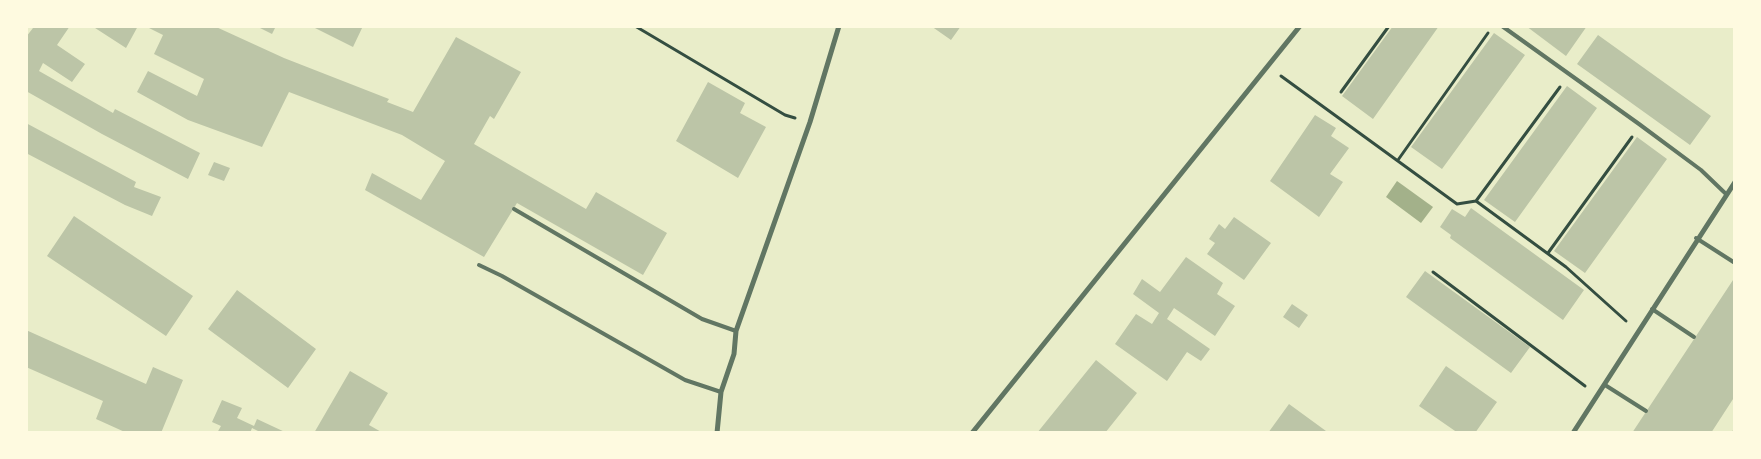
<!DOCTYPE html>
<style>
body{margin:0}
#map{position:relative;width:1761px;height:459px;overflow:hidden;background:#e9edc9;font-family:"Roboto Condensed",sans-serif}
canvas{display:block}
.frame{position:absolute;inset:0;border:28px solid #fefae0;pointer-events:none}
</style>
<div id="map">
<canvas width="1761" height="459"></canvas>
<div class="frame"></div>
</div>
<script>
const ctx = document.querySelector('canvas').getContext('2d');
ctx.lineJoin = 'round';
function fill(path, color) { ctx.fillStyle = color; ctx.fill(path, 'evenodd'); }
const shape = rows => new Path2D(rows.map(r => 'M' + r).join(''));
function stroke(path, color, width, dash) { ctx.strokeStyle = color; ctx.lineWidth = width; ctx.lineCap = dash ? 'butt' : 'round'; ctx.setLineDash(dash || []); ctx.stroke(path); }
fill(shape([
 [1397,181,1433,207,1421,223,1386,197]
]), '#a3b18a');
fill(shape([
 [30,26,70,26,57,45,85,64,72,82,43,63,39,71,113,113,115,109,200,153,188,179,102,134,26,91,26,37,33,28],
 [92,26,138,26,126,48],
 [145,26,214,26,284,58,389,99,387,102,413,112,456,37,521,72,494,119,490,116,474,144,586,209,596,192,667,233,643,275,517,203,484,257,365,190,372,173,421,200,445,161,402,135,289,92,262,147,188,120,137,92,148,71,197,96,204,79,154,54,163,35],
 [256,26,276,26,272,34],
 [311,26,363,26,353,47],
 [931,26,961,26,951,40],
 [1393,26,1439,26,1373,119,1342,96],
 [1526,26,1587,26,1566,56],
 [1494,33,1525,55,1442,169,1411,147],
 [1598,35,1711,116,1690,145,1577,64],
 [708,82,745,103,740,113,766,127,738,178,676,141],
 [1567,86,1597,108,1515,222,1484,200],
 [1315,115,1336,128,1331,136,1349,148,1330,174,1343,182,1319,217,1270,181],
 [26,123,136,182,134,187,161,197,152,216,125,205,26,153],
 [1637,137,1667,159,1585,273,1554,251],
 [214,162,230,168,224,181,208,175],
 [1471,208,1584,290,1563,320,1450,238,1451,235,1440,227,1452,209,1465,217],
 [74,216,193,296,166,336,47,256],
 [1234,217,1271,243,1244,280,1207,254,1215,243,1209,239,1219,224,1225,229],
 [1186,257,1223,283,1217,294,1235,306,1215,336,1174,308,1167,319,1210,349,1201,361,1187,352,1167,381,1115,344,1136,314,1152,324,1159,313,1133,294,1142,279,1160,292],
 [1425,271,1530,347,1511,373,1406,297],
 [1735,277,1735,396,1711,433,1632,433],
 [237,290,316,349,288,388,208,329],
 [1292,304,1308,315,1299,328,1283,317],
 [26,330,146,384,153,367,183,380,161,433,127,433,96,419,103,401,26,367],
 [1096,360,1137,393,1105,433,1037,433],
 [1446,366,1497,402,1475,433,1458,433,1419,406],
 [350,371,388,393,369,425,383,433,314,433],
 [222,400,242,408,237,418,254,426,257,419,287,433,262,433,252,428,250,433,217,433,221,426,212,422],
 [1289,404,1326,431,1325,433,1268,433]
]), '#bcc5a7');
stroke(shape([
 [635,26,785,115,795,118],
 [1281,76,1457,204,1476,201],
 [1560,87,1476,201,1566,267,1626,321],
 [1341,92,1389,26],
 [1398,160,1488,33],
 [1548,253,1632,137],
 [1433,272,1585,386]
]), '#344e41', 3);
stroke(shape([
 [1502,26,1639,124,1701,170,1726,194],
 [514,209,702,319,736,331],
 [1696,238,1735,263],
 [479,265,502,276,685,380,721,392],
 [1652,309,1694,337],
 [1605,385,1646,411],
 [1734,433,1735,431]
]), '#617663', 4);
stroke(shape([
 [717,433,721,392,734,354,736,331,810,122,839,26],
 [972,433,1300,26],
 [1573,433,1735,182]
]), '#617663', 5);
</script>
